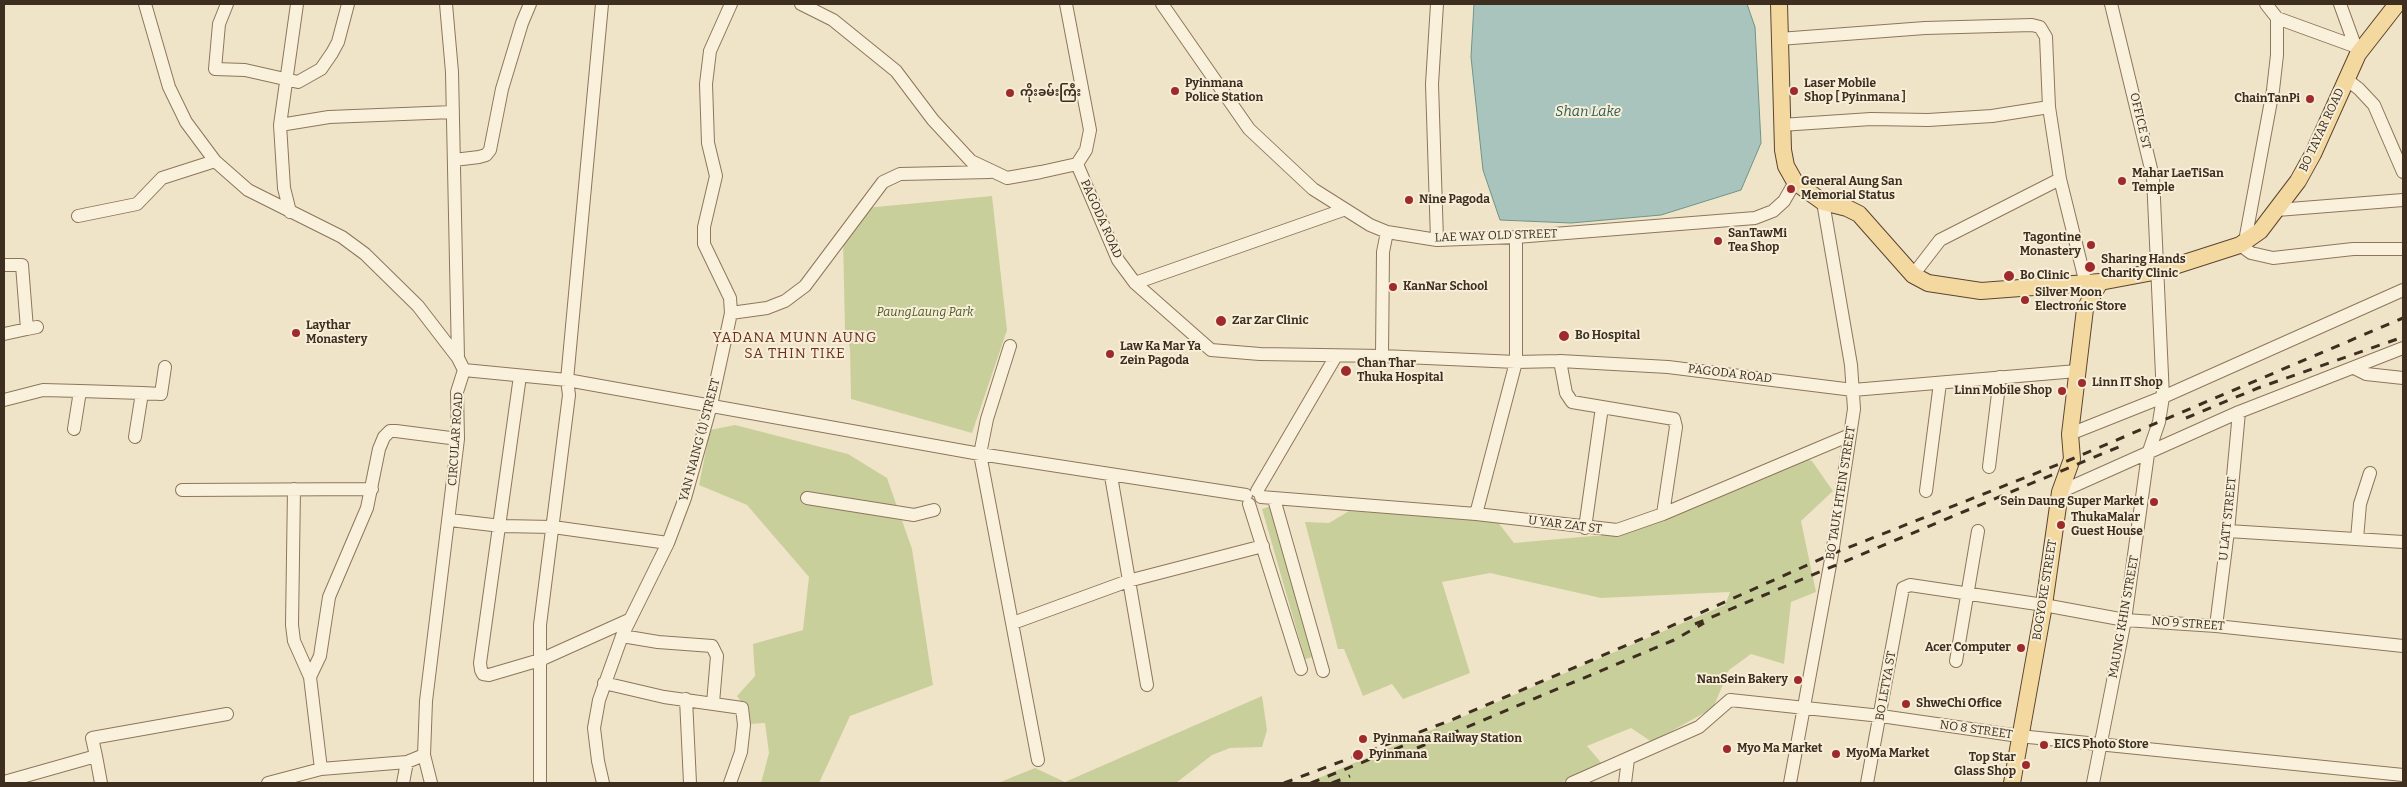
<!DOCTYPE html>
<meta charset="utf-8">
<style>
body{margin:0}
#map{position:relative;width:2407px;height:787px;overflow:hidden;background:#f0e4c8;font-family:Bitter,serif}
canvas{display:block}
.frame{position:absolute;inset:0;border:5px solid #3d2e20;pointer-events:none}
</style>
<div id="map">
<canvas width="2407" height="787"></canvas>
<div class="frame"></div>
</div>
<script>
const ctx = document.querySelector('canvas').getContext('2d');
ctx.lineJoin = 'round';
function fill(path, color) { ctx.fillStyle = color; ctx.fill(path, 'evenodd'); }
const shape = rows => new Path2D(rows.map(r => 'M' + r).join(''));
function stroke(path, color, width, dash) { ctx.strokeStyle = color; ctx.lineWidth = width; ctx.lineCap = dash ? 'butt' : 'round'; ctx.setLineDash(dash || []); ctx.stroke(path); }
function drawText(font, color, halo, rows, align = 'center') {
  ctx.font = font + ' Bitter,"Noto Sans Myanmar",serif'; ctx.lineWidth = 4; ctx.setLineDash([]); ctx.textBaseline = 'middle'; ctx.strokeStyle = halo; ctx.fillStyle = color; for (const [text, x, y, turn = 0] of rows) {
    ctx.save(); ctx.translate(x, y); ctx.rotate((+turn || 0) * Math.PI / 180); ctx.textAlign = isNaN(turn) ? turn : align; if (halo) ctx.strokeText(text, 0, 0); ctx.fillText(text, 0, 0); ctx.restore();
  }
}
fill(shape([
 [992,196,1007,330,972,433,851,399,850,348,845,330,843,239,865,208],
 [735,425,848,454,887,478,912,549,933,685,850,716,819,783,761,783,769,753,765,723,749,724,746,709,737,696,755,676,753,644,803,630,809,577,747,505,699,485,710,430],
 [1805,459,1812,461,1833,491,1801,521,1816,592,1791,602,1784,664,1751,654,1729,670,1713,708,1652,742,1631,728,1587,746,1604,766,1560,783,1307,783,1725,605,1730,592,1601,598,1490,573,1442,582,1470,673,1403,699,1392,684,1363,696,1344,649,1338,649,1305,522,1329,523,1349,511,1497,521,1514,543,1627,533],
 [1271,506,1313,657,1305,659,1262,509],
 [1262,696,1267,730,1262,747,1230,748,1212,755,1176,783,998,783,1035,768,1065,782]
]), '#c9cf9b');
const water = shape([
 [1474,4,1747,4,1755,27,1761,143,1741,190,1661,215,1571,223,1500,220,1483,170,1471,57,1474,4]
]);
fill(water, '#a9c4bc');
stroke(water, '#6f938a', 1);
const minor = shape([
 [145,4,169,87,186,122,215,161,248,190,342,237,365,254,418,306,458,358],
 [227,4,219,24,215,69,245,70,298,82,321,69,332,53,338,42,348,4],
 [801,4,833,20,896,71,933,120,971,161,1007,178,1041,172,1077,164],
 [1066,4,1090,130,1086,150,1077,164,1118,260,1135,283,1211,350,1260,354,1382,356,1516,362,1560,361,1668,367,1853,390,2077,371],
 [1162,4,1249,129,1313,189,1370,225,1387,232,1437,240,1516,237,1755,218,1773,211,1784,201,1795,182],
 [2266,4,2277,18,2354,46],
 [2340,4,2357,51],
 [1779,39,1925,28,2032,25,2040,27,2046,37,2049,107,2060,179,2086,284],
 [2346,79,2359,89,2374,105,2403,172],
 [280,125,329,117,453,112],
 [1781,125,1871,119,1928,120,1992,116,2049,107],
 [454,160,479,157,486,155,490,150,502,89,522,23,530,4],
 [2277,210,2403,200],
 [290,212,284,188,280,125,297,4],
 [78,216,137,204,162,178,215,161],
 [1437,240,1432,84,1437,4],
 [2245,241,2273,90,2277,55,2277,18],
 [2240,245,2251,253,2273,258,2353,249,2403,249],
 [4,265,22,265,27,329,37,327],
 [1913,275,1940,240,2060,179],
 [1135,283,1343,210],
 [731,313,767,308,785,301,805,286,883,182,900,174,990,172],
 [4,334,27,329],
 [1010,346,987,419,980,454,1038,760],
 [1382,356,1383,252,1387,232],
 [1560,361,1566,393,1572,402,1674,419,1676,427,1663,514],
 [2354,368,2366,374,2403,378],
 [464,370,567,380,980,454,1246,495],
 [520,376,480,663,481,670,483,674,489,675,540,660,629,620],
 [4,400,43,390,80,391],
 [74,429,80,391,142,393],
 [2070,434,2163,397,2403,290],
 [135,437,142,393,161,394,165,367],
 [1989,467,2000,377],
 [1111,476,1147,685],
 [294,489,292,625,294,641,310,677],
 [182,490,372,489],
 [1257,491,1336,356],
 [1926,491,1940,383],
 [2060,492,2239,412,2403,348],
 [1261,497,1476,514,1617,530,1663,514,1850,435],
 [807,498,914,515,934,510],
 [1274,499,1323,671],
 [1249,504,1301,669],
 [1476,514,1516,362,1516,237],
 [450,520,501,526,553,527,668,543],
 [1585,528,1602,407],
 [2228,531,2403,542],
 [2357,539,2360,504,2370,473],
 [1013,623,1128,581,1263,546],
 [2216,626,2228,531,2239,412],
 [622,636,658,642,712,646,717,656,713,703],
 [1956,661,1978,531],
 [604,683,664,697,742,708,744,725,741,752,730,783],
 [686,699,690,783],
 [96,756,101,783],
 [321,769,310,677,320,656,329,597,367,508,379,449,384,437,390,431,396,431,458,439],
 [4,782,96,756,92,738,227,714],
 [268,783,321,769,407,762,424,755],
 [403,783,407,762],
 [431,783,424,755,426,701,458,439,457,392,464,370,458,358,452,72,446,4],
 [540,783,540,625,569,395,567,380,602,4],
 [603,783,598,761,594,728,599,700,622,636,668,543,685,498,711,405,731,313,730,298,704,244,704,227,716,176,708,143,706,84,710,51,731,4],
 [1572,783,1699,727,1730,700,1881,716,2019,736,2403,775],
 [1625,783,1628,759],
 [1790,783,1832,554,1854,409,1851,365,1823,202],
 [1867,783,1903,588,1910,585,2044,605,2125,620,2216,626,2403,646],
 [2093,783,2125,620,2148,454,2159,422,2163,397,2153,177,2111,4]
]);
const major = shape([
 [1779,4,1783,150,1786,166,1795,182,1823,202,1847,208,1859,214,1913,275,1928,283,1981,291,2100,282,2159,271,2240,245,2260,231,2298,181,2313,154,2358,54,2397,4],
 [2012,783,2044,605,2060,492,2072,459,2070,434,2085,309,2100,282]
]);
stroke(minor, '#8d765c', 14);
stroke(major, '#5b4430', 18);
stroke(minor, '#faf1dc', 12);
stroke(major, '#f3d9a0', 16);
stroke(shape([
 [2186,418,2258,388,2403,337],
 [1695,624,2121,446],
 [1417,748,1674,640,1704,623],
 [1284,783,1449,721,1660,631,1832,554,2072,459,2403,318],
 [1311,783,1425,737],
 [1332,783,1350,776]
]), '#3d2e20', 3, [9, 9]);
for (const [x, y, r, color] of [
 [1175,91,5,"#9e2a2b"],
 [1794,91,5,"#9e2a2b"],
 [1010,93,5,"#9e2a2b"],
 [2310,99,5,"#9e2a2b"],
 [2122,181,5,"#9e2a2b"],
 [1791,189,5,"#9e2a2b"],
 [1409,200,5,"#9e2a2b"],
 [1718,241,5,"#9e2a2b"],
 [2091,245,5,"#9e2a2b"],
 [2090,267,6,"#9e2a2b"],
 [2009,276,6,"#9e2a2b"],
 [1393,287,5,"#9e2a2b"],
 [2025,300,5,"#9e2a2b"],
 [1221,321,6,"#9e2a2b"],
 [296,333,5,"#9e2a2b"],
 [1564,336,6,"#9e2a2b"],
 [1110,354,5,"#9e2a2b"],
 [1346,371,6,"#9e2a2b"],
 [2082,383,5,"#9e2a2b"],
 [2062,391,5,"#9e2a2b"],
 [2154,502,5,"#9e2a2b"],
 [2061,525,5,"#9e2a2b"],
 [2021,648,5,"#9e2a2b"],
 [1798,680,5,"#9e2a2b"],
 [1906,704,5,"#9e2a2b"],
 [1363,739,5,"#9e2a2b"],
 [2044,745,5,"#9e2a2b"],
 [1727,749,5,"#9e2a2b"],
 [1836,754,5,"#9e2a2b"],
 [1358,755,6,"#9e2a2b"],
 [2026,765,5,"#9e2a2b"]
]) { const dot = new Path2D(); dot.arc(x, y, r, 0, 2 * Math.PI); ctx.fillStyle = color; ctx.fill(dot); stroke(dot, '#f7eed8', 2); }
drawText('bold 12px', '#3d2e20', '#f7eed8', [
 ["Pyinmana",1185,84],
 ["Police Station",1185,98],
 ["Laser Mobile",1804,84],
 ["Shop [ Pyinmana ]",1804,98],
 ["ကိုးခမ်းကြီး",1020,93],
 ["ChainTanPi",2300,99,"right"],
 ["Mahar LaeTiSan",2132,174],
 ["Temple",2132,188],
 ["General Aung San",1801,182],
 ["Memorial Status",1801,196],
 ["Nine Pagoda",1419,200],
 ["SanTawMi",1728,234],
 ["Tea Shop",1728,248],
 ["Tagontine",2081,238,"right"],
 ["Monastery",2081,252,"right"],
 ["Sharing Hands",2101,260],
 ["Charity Clinic",2101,274],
 ["Bo Clinic",2020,276],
 ["KanNar School",1403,287],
 ["Silver Moon",2035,293],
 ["Electronic Store",2035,307],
 ["Zar Zar Clinic",1232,321],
 ["Laythar",306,326],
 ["Monastery",306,340],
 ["Bo Hospital",1575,336],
 ["Law Ka Mar Ya",1120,347],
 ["Zein Pagoda",1120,361],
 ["Chan Thar",1357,364],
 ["Thuka Hospital",1357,378],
 ["Linn IT Shop",2092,383],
 ["Linn Mobile Shop",2052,391,"right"],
 ["Sein Daung Super Market",2144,502,"right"],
 ["ThukaMalar",2071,518],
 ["Guest House",2071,532],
 ["Acer Computer",2011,648,"right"],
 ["NanSein Bakery",1788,680,"right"],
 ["ShweChi Office",1916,704],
 ["Pyinmana Railway Station",1373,739],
 ["EICS Photo Store",2054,745],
 ["Myo Ma Market",1737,749],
 ["MyoMa Market",1846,754],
 ["Pyinmana",1369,755],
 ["Top Star",2016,758,"right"],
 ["Glass Shop",2016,772,"right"]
], 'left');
drawText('12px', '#3d2e20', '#f7eed8', [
 ["OFFICE ST",2140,121,77],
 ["BO TAYAR ROAD",2322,130,-65],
 ["PAGODA ROAD",1101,219,66],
 ["LAE WAY OLD STREET",1496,236,-2],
 ["PAGODA ROAD",1730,374,7],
 ["CIRCULAR ROAD",456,439,-86],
 ["YAN NAING (1) STREET",700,440,-75],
 ["BO TAUK HTEIN STREET",1841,493,-81],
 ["U LATT STREET",2228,519,-84],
 ["U YAR ZAT ST",1565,525,7],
 ["BOGYOKE STREET",2045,590,-81],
 ["MAUNG KHIN STREET",2124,617,-80],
 ["NO 9 STREET",2188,624,4],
 ["BO LETYA ST",1886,686,-80],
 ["NO 8 STREET",1976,730,8]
]);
drawText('italic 12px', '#4d5a26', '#f7eed8', [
 ["PaungLaung Park",925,313]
]);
drawText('italic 14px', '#2f5d5a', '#f7eed8', [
 ["Shan Lake",1588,112]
]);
ctx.letterSpacing = '1px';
drawText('14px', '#6b2e1e', '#f7eed8', [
 ["YADANA MUNN AUNG",795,338],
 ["SA THIN TIKE",795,354]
]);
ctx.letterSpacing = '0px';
</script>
